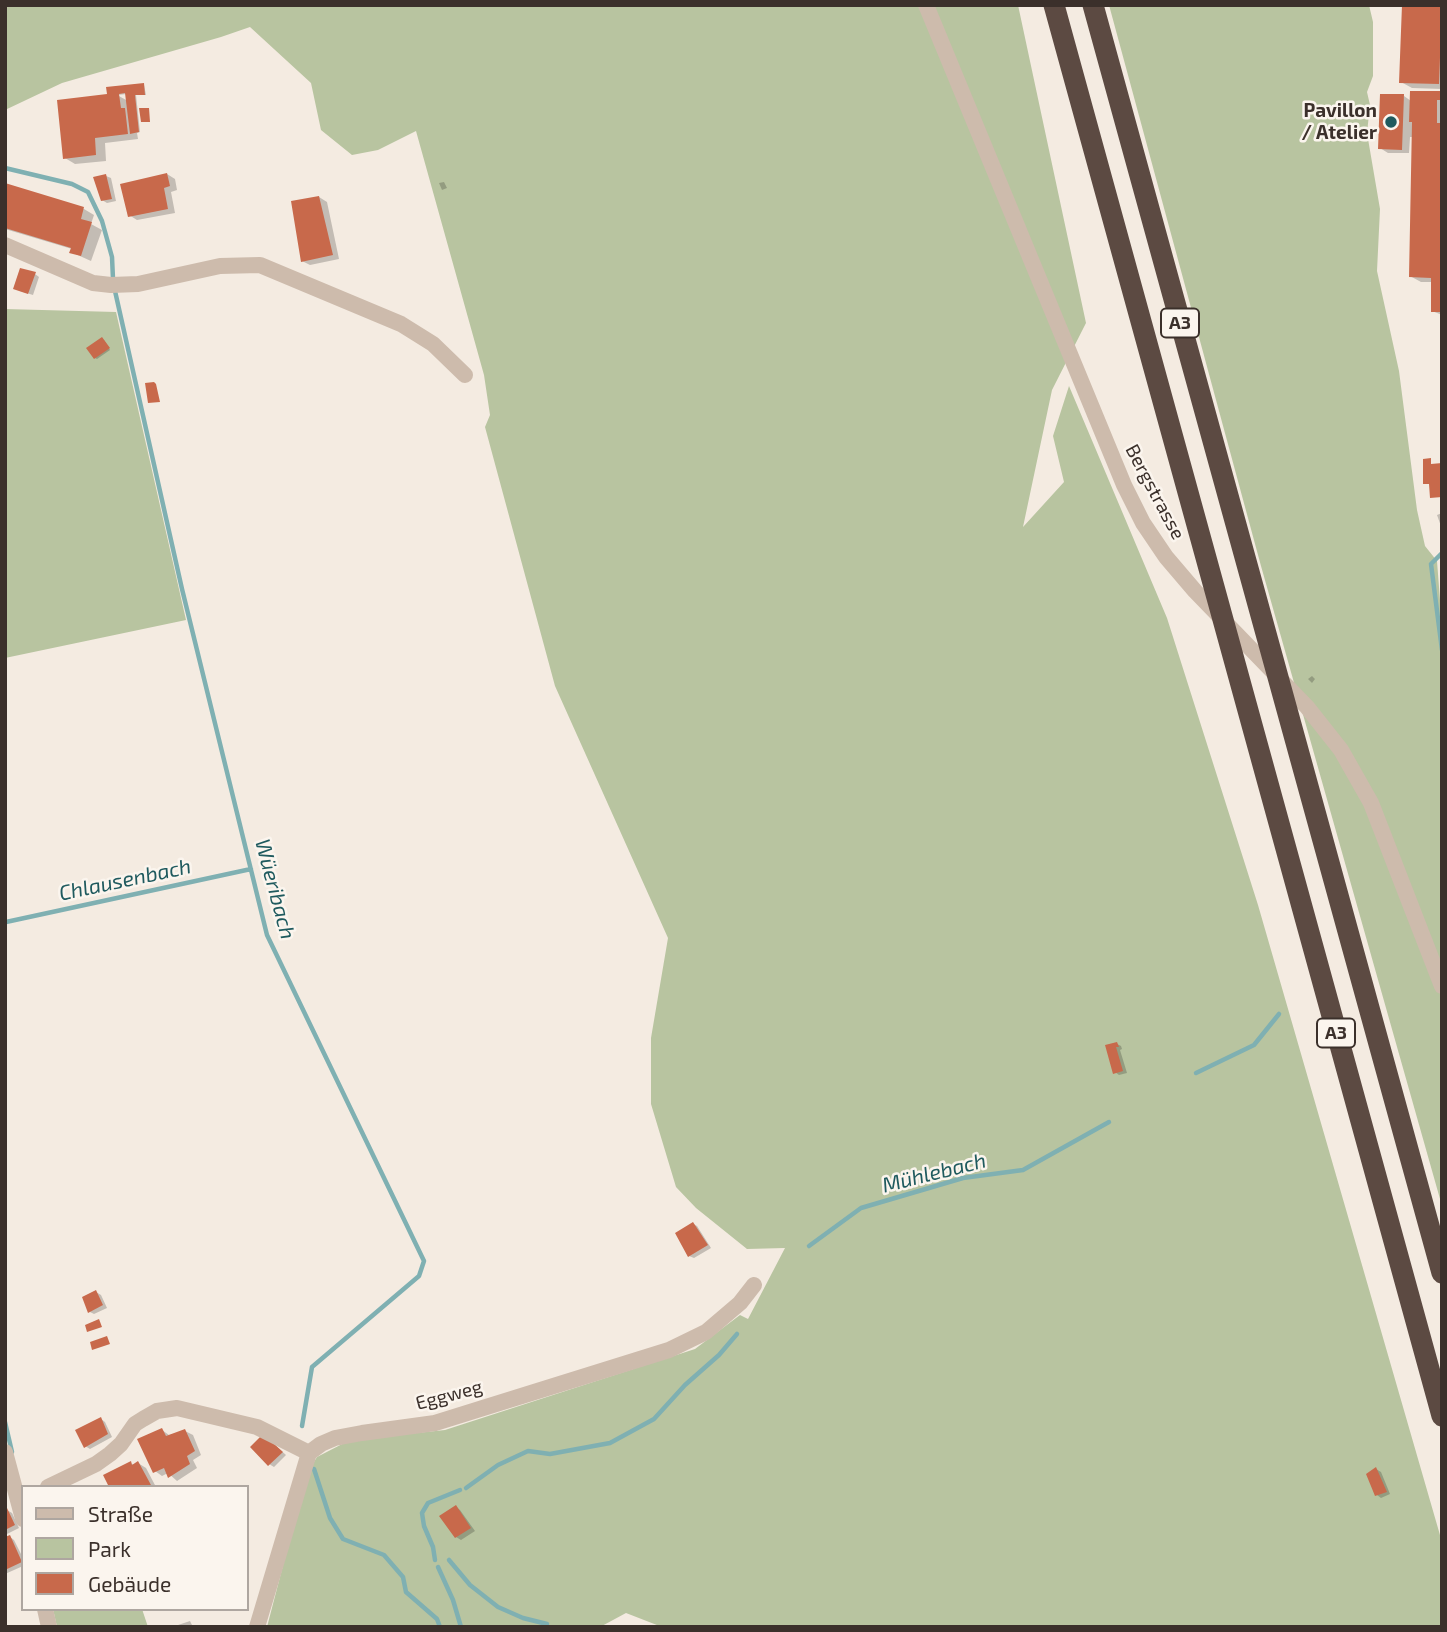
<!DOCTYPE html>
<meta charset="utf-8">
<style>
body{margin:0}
#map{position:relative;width:1447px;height:1632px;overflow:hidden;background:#f4ebe1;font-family:"Exo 2",sans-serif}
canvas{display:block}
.frame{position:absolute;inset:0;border:7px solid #3b302b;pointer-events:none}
.legend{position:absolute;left:21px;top:1485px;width:228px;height:126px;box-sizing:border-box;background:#fbf5ee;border:2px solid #aea6a0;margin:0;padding:9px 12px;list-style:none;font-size:21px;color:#3b302b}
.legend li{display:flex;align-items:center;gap:14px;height:35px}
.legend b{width:35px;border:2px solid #aea6a0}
</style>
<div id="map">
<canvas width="1447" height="1632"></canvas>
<div class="frame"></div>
<ul class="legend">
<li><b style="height:9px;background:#cdbbac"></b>Straße</li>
<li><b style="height:19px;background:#b8c4a0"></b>Park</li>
<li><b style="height:19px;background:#c8694b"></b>Gebäude</li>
</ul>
</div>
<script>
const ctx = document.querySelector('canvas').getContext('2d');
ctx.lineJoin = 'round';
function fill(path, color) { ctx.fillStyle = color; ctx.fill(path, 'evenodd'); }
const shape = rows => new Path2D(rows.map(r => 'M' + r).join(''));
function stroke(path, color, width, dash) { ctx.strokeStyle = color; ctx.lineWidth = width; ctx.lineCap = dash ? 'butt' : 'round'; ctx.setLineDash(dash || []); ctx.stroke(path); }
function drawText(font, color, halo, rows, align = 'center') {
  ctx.font = font + ' "Exo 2",sans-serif'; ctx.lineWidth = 5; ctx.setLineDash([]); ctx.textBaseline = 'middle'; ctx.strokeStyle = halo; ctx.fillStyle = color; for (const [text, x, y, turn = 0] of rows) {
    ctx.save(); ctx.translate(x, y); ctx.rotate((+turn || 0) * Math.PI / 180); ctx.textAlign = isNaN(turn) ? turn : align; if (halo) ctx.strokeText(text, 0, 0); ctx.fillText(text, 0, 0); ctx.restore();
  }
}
fill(shape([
 [5,5,1018,5,1086,323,1052,390,1023,527,1064,482,1053,436,1069,386,1167,618,1258,905,1442,1542,1442,1627,662,1627,626,1613,600,1627,267,1627,307,1473,317,1457,350,1440,445,1430,695,1349,740,1315,748,1319,785,1248,747,1249,696,1208,676,1187,651,1104,651,1038,668,938,555,686,485,427,490,415,484,375,416,131,378,150,352,155,321,130,311,83,250,27,221,37,62,83,5,110],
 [1109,5,1369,5,1373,22,1373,76,1367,92,1370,105,1367,133,1380,209,1377,271,1399,371,1417,510,1425,546,1437,561,1442,626,1442,1206,1261,566],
 [5,309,116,312,186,620,5,658],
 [53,1609,142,1609,148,1627,57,1627]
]), '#b8c4a0');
fill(shape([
 [1335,5,1376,5,1376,7,1337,6],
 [1442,5,1442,89,1412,88,1401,82],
 [144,85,146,95,136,95,140,132,137,133,138,139,105,143,106,161,75,164,65,158,109,95],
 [127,94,128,101,117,95],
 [1442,92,1441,104,1442,315,1432,311,1433,282,1421,282,1410,276,1413,137,1410,137,1409,153,1388,153,1380,148,1404,96,1411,101],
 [167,174,175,179,177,190,171,192,175,213,137,220,129,215],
 [106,176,111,178,116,201,107,203,102,200],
 [444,182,447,188,442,190,439,183],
 [5,185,84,209,94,215,91,224,102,230,91,261,71,252,72,249,5,229],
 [319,197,327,202,339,259,310,265,302,261],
 [35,274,39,277,33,295,20,291],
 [104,340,110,350,97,359,95,358],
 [1442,513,1442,529,1437,515],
 [1312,676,1315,679,1312,683,1308,679],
 [1117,1044,1121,1046,1122,1049,1120,1050,1127,1073,1119,1075,1115,1072,1107,1047],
 [693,1224,697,1226,711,1248,694,1258,689,1256],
 [96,1292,101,1295,107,1308,94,1314,90,1312],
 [101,1419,105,1422,112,1437,90,1449,85,1446],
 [162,1430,169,1435,185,1431,193,1435,201,1455,193,1460,197,1468,177,1481,168,1473,162,1476,155,1471],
 [268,1439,286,1455,274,1467,269,1464],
 [130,1463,135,1465,138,1463,146,1468,156,1487,111,1487],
 [1376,1469,1381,1472,1390,1494,1381,1498,1377,1495],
 [456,1507,460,1510,475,1531,461,1540,456,1537],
 [7,1510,12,1513,19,1528,5,1535,5,1511],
 [10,1537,14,1540,23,1558,23,1566,5,1574,5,1539],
 [190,1621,193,1627,172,1627]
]), '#0003');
stroke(shape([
 [5,168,72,184,88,192,102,221,112,257,113,279],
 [115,291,182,589,267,935,424,1261,419,1276,312,1367,302,1426],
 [1442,553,1431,564,1442,650],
 [6,922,251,869],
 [1196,1073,1254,1045,1279,1014],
 [809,1246,861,1208,963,1178,1023,1170,1109,1122],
 [5,1422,12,1452],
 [314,1469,330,1518,343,1539,384,1555,403,1577,406,1592,437,1619,440,1627],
 [466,1488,498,1465,528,1451,550,1454,610,1443,654,1419,685,1385,719,1355,737,1334],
 [435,1560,433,1547,424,1526,422,1513,428,1503,460,1490],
 [449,1560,470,1585,498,1607,523,1618,547,1624],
 [438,1567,453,1600,461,1627]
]), '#7fb0b2', 4.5);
fill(shape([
 [1402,5,1442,5,1439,84,1399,83],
 [144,83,145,95,135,95,139,132,130,134,125,93,119,94,121,108,125,108,128,134,95,138,96,155,63,159,57,100,107,94,106,87],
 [1410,91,1442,91,1442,100,1437,100,1437,123,1442,123,1442,312,1431,312,1431,278,1409,277,1412,122,1409,122],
 [1380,94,1404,94,1402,150,1378,149],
 [139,108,149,108,150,122,141,122],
 [167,173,170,186,164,188,168,209,128,217,120,184],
 [106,174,112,199,101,201,93,177],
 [5,183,84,207,81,219,92,222,81,256,69,253,71,248,5,228],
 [319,196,333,255,301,262,291,201],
 [20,268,36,272,28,294,13,289],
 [102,337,110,348,94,359,86,348],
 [154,382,156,384,160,402,148,403,145,383],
 [1431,458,1431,464,1442,463,1442,497,1430,498,1429,484,1423,484,1423,459],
 [1117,1042,1119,1047,1116,1047,1123,1071,1113,1074,1105,1045],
 [693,1222,708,1245,688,1257,675,1233],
 [96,1290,103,1305,88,1313,82,1297],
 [99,1319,102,1327,87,1332,85,1325],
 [107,1336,110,1344,92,1350,90,1342],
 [101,1417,108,1434,84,1448,75,1430],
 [162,1428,166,1436,185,1429,195,1451,187,1456,190,1464,168,1478,164,1468,153,1473,137,1439],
 [263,1434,283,1452,268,1466,250,1447],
 [131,1461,132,1465,138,1461,151,1485,109,1487,103,1475],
 [1376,1467,1387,1492,1375,1496,1366,1474],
 [456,1505,471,1528,455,1538,439,1516],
 [7,1508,15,1525,5,1530,5,1509],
 [10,1535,22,1562,5,1570,5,1537]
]), '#c8694b');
stroke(shape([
 [926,5,1124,485,1143,523,1166,557,1195,591,1307,707,1341,750,1371,803,1442,986],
 [5,245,93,283,111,285,138,284,220,266,260,265,401,324,433,344,465,375],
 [5,1452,23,1519],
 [48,1487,96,1464,110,1454,121,1444,135,1424,143,1419,157,1411,177,1408,257,1427,309,1453],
 [45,1609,49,1627],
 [257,1627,309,1453,321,1444,335,1438,362,1433,435,1423,669,1350,706,1332,740,1303,754,1285]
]), '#cdbbac', 16);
stroke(shape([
 [1054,5,1442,1416],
 [1093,5,1442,1273]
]), '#5c4a42', 21);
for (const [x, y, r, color] of [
 [1391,122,7,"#1f5a5e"]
]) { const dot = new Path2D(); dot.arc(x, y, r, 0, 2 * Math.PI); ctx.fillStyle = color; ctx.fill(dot); stroke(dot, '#fbf5ee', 2.5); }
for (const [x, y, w] of [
 [1180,323,38],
 [1336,1033,38]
]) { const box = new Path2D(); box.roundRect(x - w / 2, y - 14.5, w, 29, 5); ctx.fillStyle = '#fbf5ee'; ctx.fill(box); stroke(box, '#3b302b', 2); }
drawText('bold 18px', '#3b302b', null, [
 ["A3",1180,323],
 ["A3",1336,1033]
]);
drawText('bold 19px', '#3b302b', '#fbf5ee', [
 ["Pavillon",1377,111],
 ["/ Atelier",1377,133]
], 'right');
drawText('19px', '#3b302b', '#fbf5ee', [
 ["Bergstrasse",1155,492,62],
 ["Eggweg",449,1395,-15]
]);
drawText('italic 21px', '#1f5a5e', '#fbf5ee', [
 ["Chlausenbach",125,880,-12],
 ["Wüeribach",275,889,75],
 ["Mühlebach",934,1173,-14]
]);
</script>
